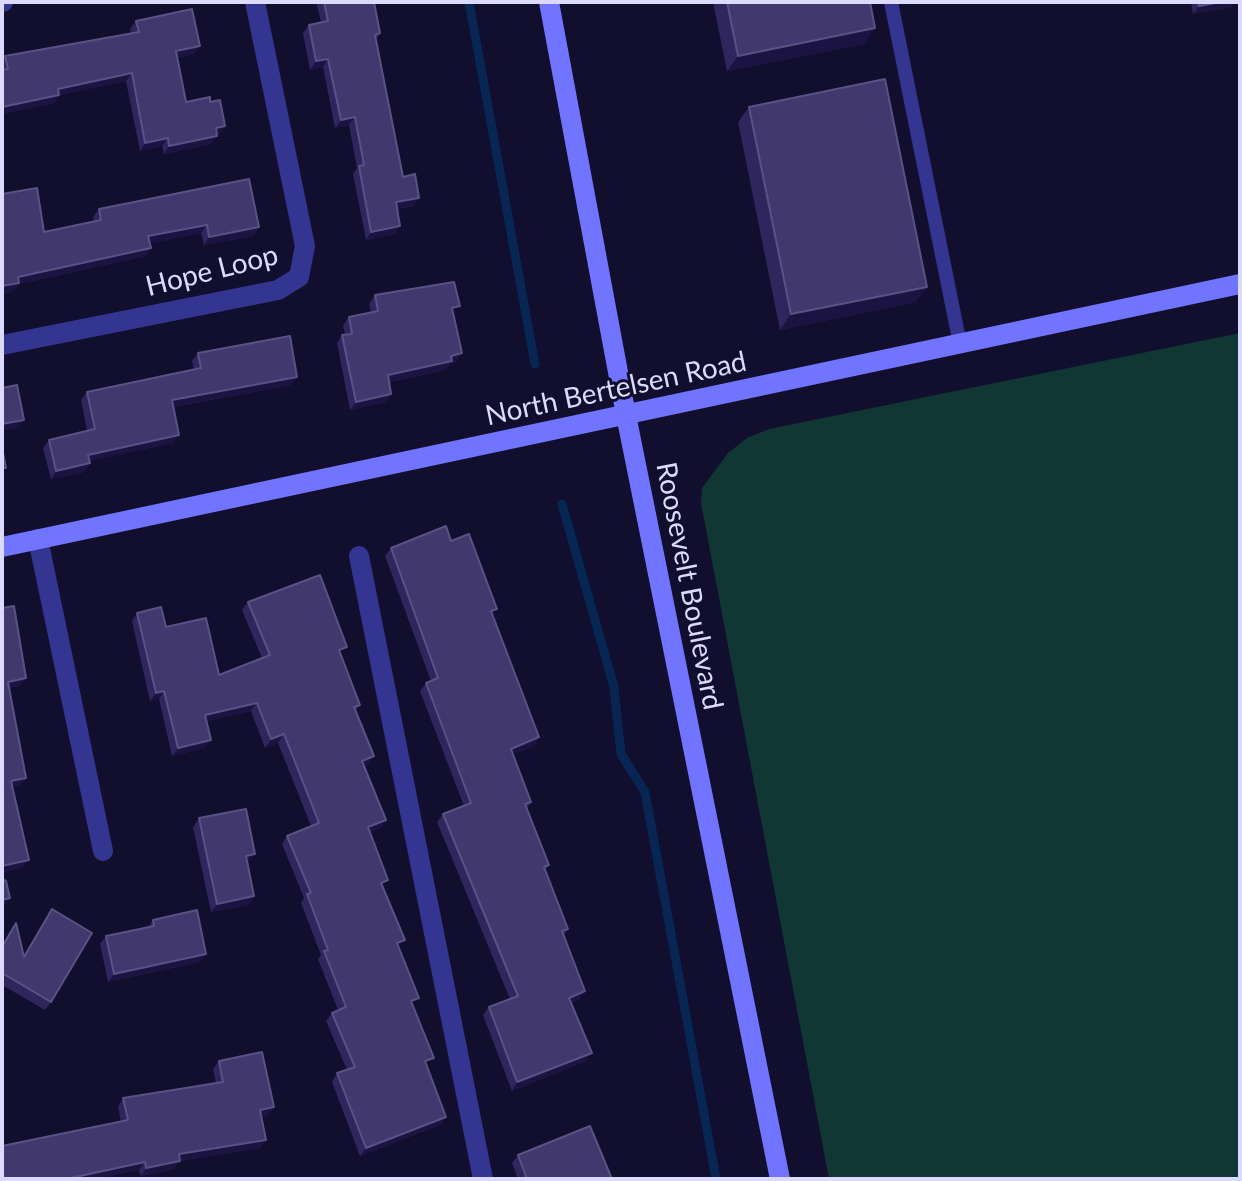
<!DOCTYPE html>
<style>
body{margin:0}
#map{position:relative;width:1242px;height:1181px;overflow:hidden;background:#120e2d;font-family:Lato,sans-serif}
canvas{display:block}
.frame{position:absolute;inset:0;border:4px solid #dcdaff;pointer-events:none}
</style>
<div id="map">
<canvas width="1242" height="1181"></canvas>
<div class="frame"></div>
</div>
<script>
const ctx = document.querySelector('canvas').getContext('2d');
ctx.lineJoin = 'round';
function fill(path, color) { ctx.fillStyle = color; ctx.fill(path, 'evenodd'); }
const shape = rows => new Path2D(rows.map(r => 'M' + r).join(''));
function stroke(path, color, width, dash) { ctx.strokeStyle = color; ctx.lineWidth = width; ctx.lineCap = dash ? 'butt' : 'round'; ctx.setLineDash(dash || []); ctx.stroke(path); }
function drawText(font, color, halo, rows, align = 'center') {
  ctx.font = font + ' Lato,sans-serif'; ctx.lineWidth = 6; ctx.setLineDash([]); ctx.textBaseline = 'middle'; ctx.strokeStyle = halo; ctx.fillStyle = color; for (const [text, x, y, turn = 0] of rows) {
    ctx.save(); ctx.translate(x, y); ctx.rotate((+turn || 0) * Math.PI / 180); ctx.textAlign = isNaN(turn) ? turn : align; if (halo) ctx.strokeText(text, 0, 0); ctx.fillText(text, 0, 0); ctx.restore();
  }
}
fill(shape([
 [1240,333,1240,1179,829,1179,701,503,702,488,728,453,747,438,769,429]
]), '#103734');
stroke(shape([
 [469,2,535,364],
 [562,504,614,687,621,754,645,792,716,1179]
]), '#072653', 9);
stroke(shape([
 [891,2,960,344]
]), '#343590', 14);
stroke(shape([
 [2,2,3,2],
 [2,345,278,290,299,277,305,246,255,2],
 [38,539,103,851],
 [359,556,483,1179]
]), '#343590', 20);
stroke(shape([
 [549,2,626,415,780,1179],
 [2,547,1240,284]
]), '#7174ff', 20);
fill(shape([
 [316,2,374,2,380,33,376,40,403,177,414,206,397,209,395,234,366,240,353,174,357,168,349,125,335,128,323,67,310,70,303,33,309,25,321,22],
 [713,2,870,2,864,44,727,71],
 [1191,2,1234,2,1231,7,1193,14],
 [136,21,194,54,177,58,186,102,219,134,217,135,211,144,164,154,162,146,140,151,126,81,59,95,54,103,2,114,2,60,5,56,131,34,130,29],
 [749,107,916,302,780,330,738,122],
 [2,194,44,232,94,221,93,217,99,209,259,227,253,236,204,245,201,233,150,243,151,248,145,256,19,284,13,291,2,294],
 [375,295,454,314,456,362,451,363,446,370,389,382,386,402,350,410,337,343,342,335,345,335,343,325,349,317,371,313,369,304],
 [198,353,291,385,173,407,173,443,89,461,90,463,84,472,51,479,43,448,49,440,87,430,81,400,87,392,194,369,192,361],
 [451,541,493,615,539,737,534,746,513,754,531,802,527,808,549,865,545,870,568,929,564,935,585,991,579,999,571,1003,586,1061,512,1091,483,1015,489,1007,510,999,437,822,443,814,464,806,420,691,426,683,431,681,385,556,391,548],
 [248,602,341,655,360,705,355,711,368,765,364,766,386,820,380,828,370,832,399,948,427,1067,446,1117,440,1125,360,1156,332,1082,337,1073,347,1070,326,1021,332,1013,338,1010,318,959,321,955,301,903,304,898,282,844,287,836,311,826,278,743,265,748,251,711,207,721,205,748,172,756,159,699,150,701,132,621,137,613,166,627,219,675,262,658,242,610],
 [199,818,249,862,247,862,254,896,248,905,211,912,193,827],
 [52,909,51,1002,45,1010,2,985,2,945,16,923,24,955],
 [153,920,206,954,200,962,108,982,100,944,106,936,148,927],
 [219,1061,274,1107,268,1115,261,1117,266,1140,260,1148,179,1161,174,1169,141,1176,121,1122,118,1107,123,1098,216,1083,213,1069],
 [518,1155,612,1179,518,1179,512,1163]
]), '#2e265c');
fill(shape([
 [1221,2,1234,2,1231,7,1193,14,1199,6],
 [875,28,864,44,727,71,738,56],
 [200,46,194,54,170,59,176,51],
 [328,59,323,67,310,70,316,61],
 [132,73,126,81,52,97,58,89],
 [59,95,54,103,2,114,2,107],
 [355,117,349,125,335,128,341,120],
 [225,126,219,134,210,136,216,128],
 [217,136,211,144,164,154,169,146],
 [168,138,162,146,140,151,145,143],
 [419,198,414,206,390,210,396,202],
 [207,225,201,233,143,245,148,236],
 [400,226,395,234,366,240,371,232],
 [259,227,253,236,204,245,209,237],
 [151,248,145,256,19,284,13,291,2,294,2,286,18,277],
 [927,287,916,302,780,330,791,314],
 [462,353,456,362,451,363,446,370,382,383,388,375],
 [297,377,291,385,166,408,172,400],
 [391,394,386,402,350,410,356,402],
 [24,420,18,428,2,431,2,424],
 [179,435,173,443,82,463,88,455],
 [90,463,84,472,51,479,56,471],
 [26,678,20,686,2,690,8,682],
 [164,691,159,699,150,701,156,693],
 [257,703,251,711,199,723,205,715],
 [284,734,278,743,265,748,271,739],
 [539,737,534,746,505,757,511,749],
 [211,740,205,748,172,756,178,748],
 [374,756,368,765,356,770,362,761],
 [26,778,20,786,5,789,11,781],
 [386,820,380,828,362,835,368,827],
 [255,854,249,862,240,864,246,856],
 [29,860,23,868,2,873,2,866],
 [254,896,248,905,211,912,217,904],
 [10,898,4,906,2,907,2,900],
 [206,954,200,962,108,982,114,974],
 [585,991,579,999,563,1006,569,998],
 [592,1053,586,1061,512,1091,517,1082],
 [274,1107,268,1115,254,1118,260,1110],
 [446,1117,440,1125,360,1156,366,1148],
 [266,1140,260,1148,179,1161,174,1169,141,1176,146,1168,179,1154],
 [145,1162,139,1170,98,1179,66,1179]
]), '#1b1442');
const building = shape([
 [324,2,374,2,380,33,375,35,403,177,415,174,419,198,396,202,400,226,371,232,359,166,364,165,355,117,341,120,328,59,316,61,309,25,328,21,324,2],
 [727,2,870,2,875,28,738,56,727,2],
 [1198,2,1221,2,1199,6,1198,2],
 [192,9,200,46,176,51,186,102,210,97,210,102,220,100,225,126,216,128,217,136,169,146,168,138,145,143,132,73,58,89,59,95,2,107,2,70,8,69,5,56,139,32,136,21,192,9],
 [885,79,927,287,791,314,749,107,885,79],
 [249,179,259,227,209,237,207,225,148,236,151,248,18,277,19,283,2,286,2,194,37,188,44,232,101,220,99,209,249,179],
 [454,282,460,306,452,308,462,353,451,356,452,361,388,375,391,394,356,402,342,335,352,334,349,317,378,311,375,295,454,282],
 [290,336,297,377,172,400,179,435,88,455,90,463,56,471,49,440,95,429,87,392,201,368,198,353,290,336],
 [17,385,24,420,2,424,2,388,17,385],
 [2,448,6,468,2,468,2,448],
 [446,526,451,541,469,534,497,609,491,611,539,737,511,749,531,802,525,804,549,865,544,867,568,929,562,931,585,991,569,998,592,1053,517,1082,489,1007,518,996,443,814,471,803,426,683,438,678,391,548,446,526],
 [320,575,347,647,339,650,360,705,354,707,374,756,362,761,386,820,368,827,388,880,381,883,405,940,397,943,419,998,411,1001,434,1058,425,1061,446,1117,366,1148,337,1073,355,1067,332,1013,346,1007,324,951,328,950,307,894,311,893,287,836,319,823,284,734,271,739,257,703,205,715,211,740,178,748,164,691,156,693,137,613,161,607,166,627,206,618,219,675,270,655,248,602,320,575],
 [14,606,26,678,8,682,26,778,11,781,29,860,2,866,2,608,14,606],
 [246,809,255,854,246,856,254,896,217,904,199,818,246,809],
 [2,879,6,881,10,898,2,900,2,879],
 [52,909,92,933,51,1002,2,973,2,947,16,923,24,957,52,909],
 [197,910,206,954,114,974,106,936,154,926,153,920,197,910],
 [262,1052,274,1107,260,1110,266,1140,179,1154,180,1161,146,1168,145,1162,66,1179,2,1179,2,1146,128,1120,123,1098,223,1082,219,1061,262,1052],
 [590,1126,612,1179,527,1179,518,1155,590,1126]
]);
fill(building, '#41396e');
stroke(building, '#595284', 2);
drawText('28px', '#dcdaff', '#120e2d', [
 ["Hope Loop",212,271,-14],
 ["North Bertelsen Road",616,389,-12],
 ["Roosevelt Boulevard",689,586,79]
]);
</script>
